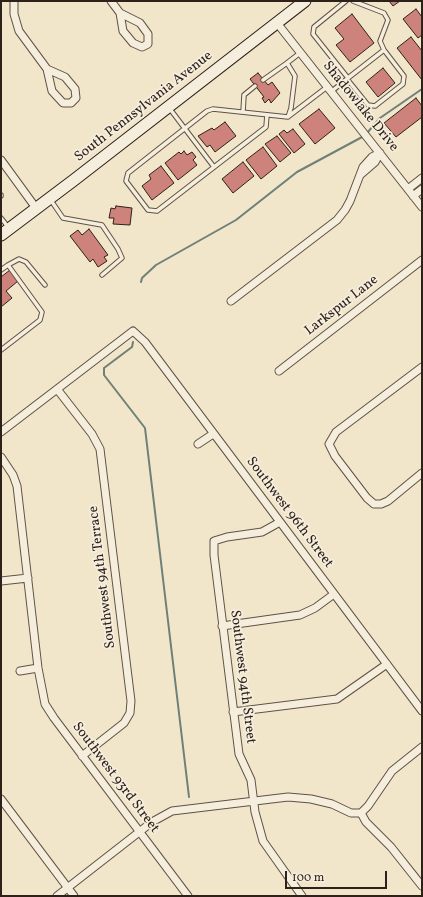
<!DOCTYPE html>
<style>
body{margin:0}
#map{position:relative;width:423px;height:897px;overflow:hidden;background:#f1e5ca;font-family:Vollkorn,serif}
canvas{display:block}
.frame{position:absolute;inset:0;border:2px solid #2e211a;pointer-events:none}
.scale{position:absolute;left:285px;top:871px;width:102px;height:18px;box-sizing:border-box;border:2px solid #2e211a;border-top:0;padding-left:5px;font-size:12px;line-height:14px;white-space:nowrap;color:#2e211a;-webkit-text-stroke:3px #f6eedd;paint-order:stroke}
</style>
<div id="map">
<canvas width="423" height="897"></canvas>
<div class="frame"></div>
<div class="scale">100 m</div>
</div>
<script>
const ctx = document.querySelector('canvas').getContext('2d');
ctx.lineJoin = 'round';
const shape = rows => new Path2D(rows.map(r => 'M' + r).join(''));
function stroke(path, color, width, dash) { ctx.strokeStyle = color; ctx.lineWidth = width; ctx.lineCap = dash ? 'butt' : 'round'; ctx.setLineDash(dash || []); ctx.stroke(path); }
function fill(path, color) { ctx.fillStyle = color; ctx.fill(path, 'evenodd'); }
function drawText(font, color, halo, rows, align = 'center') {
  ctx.font = font + ' Vollkorn,serif'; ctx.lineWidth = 3.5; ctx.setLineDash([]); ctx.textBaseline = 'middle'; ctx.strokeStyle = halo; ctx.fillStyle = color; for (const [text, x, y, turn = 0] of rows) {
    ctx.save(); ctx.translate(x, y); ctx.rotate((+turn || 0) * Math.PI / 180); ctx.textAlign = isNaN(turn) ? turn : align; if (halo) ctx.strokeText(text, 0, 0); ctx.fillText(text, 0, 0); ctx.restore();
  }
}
stroke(shape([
 [367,133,380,118,422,89],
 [141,282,142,278,156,265,236,220,297,172,364,136],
 [133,342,132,347,104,368,104,375,145,428,189,797]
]), '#6f8078', 2);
const building = shape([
 [389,1,400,1,393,6,389,1],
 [416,9,422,17,422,35,418,38,403,19,416,9],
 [352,14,374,43,350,62,336,45,344,39,335,28,352,14],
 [411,37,422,51,422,80,397,48,411,37],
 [383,68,395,83,378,97,366,82,383,68],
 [258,73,268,85,272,82,280,93,271,103,269,99,265,103,262,98,264,97,250,79,258,73],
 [416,98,422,106,422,117,396,137,384,123,416,98],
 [319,109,335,128,315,144,299,124,319,109],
 [225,122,236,136,215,152,210,145,207,147,198,136,212,128,214,130,225,122],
 [293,129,305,144,294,153,279,134,284,130,287,133,293,129],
 [277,136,291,153,280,162,265,144,277,136],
 [263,147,277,166,261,179,246,160,263,147],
 [184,151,187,155,192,152,196,157,193,160,197,165,178,180,165,163,179,152,181,154,184,151],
 [243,162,254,176,233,193,222,179,243,162],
 [161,166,174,183,152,200,142,186,151,179,149,175,161,166],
 [116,206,132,208,130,225,113,224,114,218,109,218,111,208,115,209,116,206],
 [89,229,108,255,104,257,107,261,98,267,93,259,90,262,70,236,78,230,82,235,89,229],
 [10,270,18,281,6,291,12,298,1,307,1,277,10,270]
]);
fill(building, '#cd827c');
stroke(building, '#2e211a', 1);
const lane = shape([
 [348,78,384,50,380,41,388,20,384,13,353,1],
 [347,79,368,105,375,106,403,84,404,76,384,50],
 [263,80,287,63],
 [332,91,348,78,313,34,314,27,346,1],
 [170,109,214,167],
 [243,112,244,95,255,86],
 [267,115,266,127,157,211,148,210,126,181,128,173,207,111,213,109,288,117,291,108,295,76,287,63,300,53],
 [289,116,327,87],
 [1,195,1,196],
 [50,199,63,218,102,225,118,249,122,258,102,275],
 [1,218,9,228],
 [8,265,19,259,26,262,45,285],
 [1,270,8,265,42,312,40,320,1,350]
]);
const street = shape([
 [14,1,14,14,19,31,47,69,65,77,75,89,76,98,71,103,63,103,52,91,47,69],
 [111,1,120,13,123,31,133,43,142,47,148,44,148,34,140,23,120,13],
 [277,23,422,207],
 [1,160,36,208],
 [360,175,375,162,380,153],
 [408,189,422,178],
 [413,196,422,189],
 [231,301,337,220,345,210,350,201,363,167,372,157,380,153],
 [422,367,336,432,329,444,335,456,367,498,374,504,381,504,388,501,422,473],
 [279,371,422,260],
 [57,389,92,434,100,449,131,701,130,713,124,723,82,756],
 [1,432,133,331,145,342,422,711],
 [198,444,213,434],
 [1,457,13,475,17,486,38,668,45,704,54,718,188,896],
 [280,522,262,532,227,537,214,541,214,555,239,754,251,780,255,812,263,841,302,896],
 [1,581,28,578],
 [222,626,300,615,315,608,334,594],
 [20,671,38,668],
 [233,712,337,699,387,664],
 [1,799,74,896],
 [361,813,366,822,391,847,422,886],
 [57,896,152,822,172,811,288,797,311,799,332,804,351,813,361,813,368,806,392,771,422,747]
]);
const secondary = shape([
 [1,235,74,180,305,1]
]);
stroke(lane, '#5f5246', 5.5);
stroke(street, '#5f5246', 9);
stroke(secondary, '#2e211a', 13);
stroke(lane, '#f6eedd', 3.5);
stroke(street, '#f6eedd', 7);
stroke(secondary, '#f6eedd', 11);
drawText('14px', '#2e211a', '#f6eedd', [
 ["South Pennsylvania Avenue",144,107,-38],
 ["Shadowlake Drive",360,107,51],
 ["Larkspur Lane",342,306,-38],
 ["Southwest 96th Street",289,513,53],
 ["Southwest 94th Terrace",103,577,-97],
 ["Southwest 94th Street",242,677,83],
 ["Southwest 93rd Street",115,778,53]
]);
</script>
